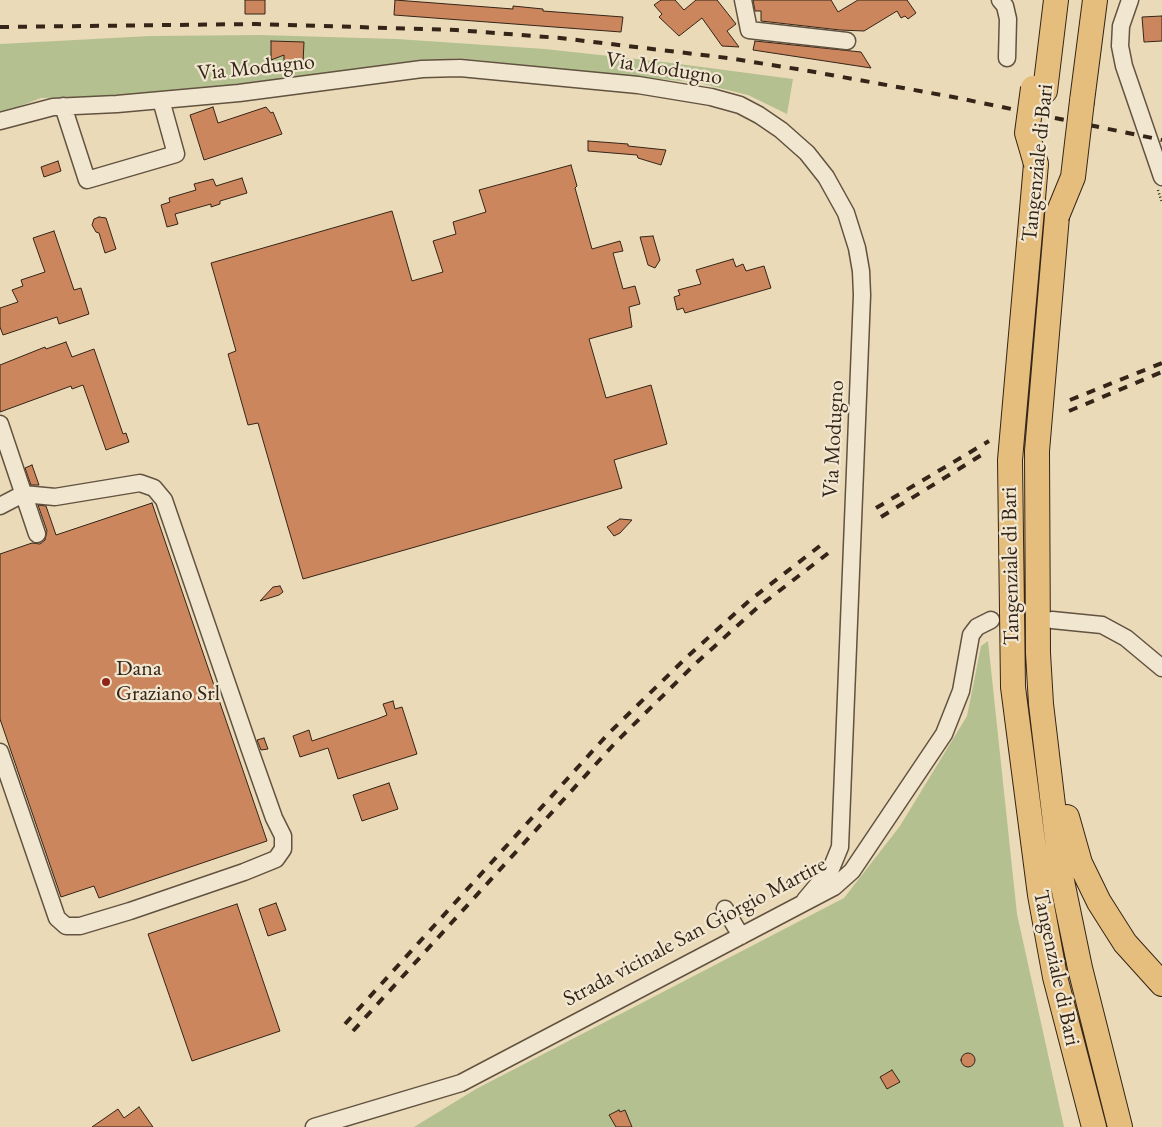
<!DOCTYPE html>
<style>
body{margin:0}
canvas{display:block;background:#eadab8}
</style>
<canvas width="1162" height="1127"></canvas>
<script>
const ctx = document.querySelector('canvas').getContext('2d');
ctx.lineJoin = 'round';
function fill(path, color) { ctx.fillStyle = color; ctx.fill(path, 'evenodd'); }
const shape = rows => new Path2D(rows.map(r => 'M' + r).join(''));
function stroke(path, color, width, dash) { ctx.strokeStyle = color; ctx.lineWidth = width; ctx.lineCap = dash ? 'butt' : 'round'; ctx.setLineDash(dash || []); ctx.stroke(path); }
function drawText(font, color, halo, rows, align = 'center') {
  ctx.font = font + ' "EB Garamond",serif'; ctx.lineWidth = 4.5; ctx.setLineDash([]); ctx.textBaseline = 'middle'; ctx.strokeStyle = halo; ctx.fillStyle = color; for (const [text, x, y, turn = 0] of rows) {
    ctx.save(); ctx.translate(x, y); ctx.rotate((+turn || 0) * Math.PI / 180); ctx.textAlign = isNaN(turn) ? turn : align; if (halo) ctx.strokeText(text, 0, 0); ctx.fillText(text, 0, 0); ctx.restore();
  }
}
fill(shape([
 [261,35,397,39,545,49,664,62,793,79,787,114,748,95,699,83,458,58,187,90,132,96,41,98,0,114,0,44,150,36],
 [988,641,1017,914,1064,1127,414,1127,476,1089,844,898,900,826,967,716,981,646]
]), '#b5c090');
const building = shape([
 [245,0,265,0,265,14,245,14,245,0],
 [395,0,513,9,513,6,543,9,543,11,623,17,621,32,394,15,395,0],
 [661,0,675,0,684,10,696,0,717,0,736,24,727,31,739,47,722,46,702,18,679,36,659,17,662,14,654,5,661,0],
 [753,0,831,0,838,12,858,0,907,0,916,13,908,19,905,16,901,18,897,11,864,31,840,30,761,21,761,11,755,11,753,0],
 [1162,16,1162,41,1144,42,1142,17,1162,16],
 [271,41,304,42,303,63,299,62,299,69,284,69,284,55,271,60,271,41],
 [755,41,861,52,871,68,753,50,755,41],
 [213,107,218,123,266,107,271,113,273,112,282,134,204,160,190,115,213,107],
 [588,141,628,144,628,146,666,150,661,165,638,158,637,155,588,151,588,141],
 [58,161,61,171,44,177,41,167,58,161],
 [571,165,577,186,575,188,592,249,620,241,623,251,613,253,623,289,635,286,640,304,629,307,632,327,589,339,606,398,651,385,667,444,614,460,622,488,303,579,258,423,248,425,228,354,236,351,211,263,392,211,412,281,443,272,433,241,456,234,453,222,486,212,479,190,571,165],
 [242,178,247,193,220,201,220,204,211,207,211,204,175,214,178,224,167,227,161,205,170,202,169,198,196,190,194,184,213,179,216,186,242,178],
 [99,217,106,218,116,249,105,253,99,233,96,232,92,225,94,219,99,217],
 [54,231,74,290,81,288,89,314,59,324,57,317,3,335,0,327,0,308,18,302,12,290,23,286,21,280,45,272,33,238,54,231],
 [653,236,660,260,655,268,648,265,640,237,653,236],
 [733,259,736,267,743,264,746,271,764,266,771,288,685,313,683,308,677,310,674,297,680,295,678,290,701,284,696,270,733,259],
 [66,342,72,357,94,349,123,434,126,433,129,442,106,450,83,385,72,389,71,386,0,412,0,365,45,347,46,349,66,342],
 [32,465,39,485,31,485,25,468,32,465],
 [152,503,267,841,99,898,94,886,61,897,0,719,0,554,32,543,40,544,45,540,47,531,38,505,46,506,56,535,152,503],
 [620,519,632,520,620,533,614,536,607,527,620,519],
 [280,586,283,592,279,595,260,601,273,587,280,586],
 [393,701,395,709,402,707,417,754,338,779,328,748,300,757,293,736,309,730,312,741,377,719,387,715,383,704,393,701],
 [264,738,268,749,261,750,257,740,264,738],
 [389,783,398,809,362,821,353,795,389,783],
 [276,903,286,930,268,936,259,909,276,903],
 [237,904,280,1031,192,1061,148,934,237,904],
 '961 1060a7 7 0 1 1 14 0a7 7 0 1 1-14 0Z',
 [892,1070,900,1082,887,1089,880,1077,892,1070],
 [139,1107,153,1127,92,1127,118,1109,124,1118,139,1107],
 [619,1110,620,1112,625,1110,632,1127,616,1127,609,1115,619,1110]
]);
fill(building, '#cb865d');
stroke(building, '#352518', 1);
const minor = shape([
 [743,0,749,30,847,41],
 [1000,0,1005,6,1008,19,1007,58],
 [1130,0,1121,26,1120,46,1124,66,1162,177],
 [63,106,87,180,176,154,161,100],
 [0,121,53,107,117,104,239,93,422,69,460,68,638,85,711,97,740,105,759,115,781,130,807,153,826,177,846,213,857,248,861,271,862,295,840,847,831,869,805,900],
 [0,424,37,534],
 [0,506,23,494,55,497,140,483,154,488,164,500,251,753,274,818,283,836,283,849,276,859,244,872,130,911,80,926,66,926,57,918,0,752],
 [1052,620,1102,625,1126,638,1162,668],
 [725,909,741,936],
 [314,1127,461,1083,834,887,852,871,944,734,961,691,971,635,977,627,991,620]
]);
const highway = shape([
 [1045,91,1056,0],
 [1082,101,1095,0],
 [1036,164,1010,460,1013,687,1040,895,1055,977,1094,1127],
 [1057,216,1037,451,1038,653,1041,704,1062,881,1080,968,1120,1127],
 [1067,817,1080,863,1099,902,1125,943,1162,984]
]);
stroke(minor, '#625240', 19);
stroke(highway, '#352518', 26);
stroke(shape([
 [1158,190,1162,203]
]), '#352518', 2.5, [1, 2.5]);
stroke(minor, '#f1e7d1', 16);
stroke(highway, '#e5bd7c', 24);
stroke(shape([
 [0,27,256,24,456,30,560,38,728,58,809,71,953,97,1162,140],
 [1070,400,1162,363],
 [1069,411,1162,372],
 [876,508,989,441],
 [881,517,988,451],
 [345,1024,608,734,688,656,750,600,825,542],
 [353,1031,616,742,695,664,757,608,831,551]
]), '#352518', 4, [9, 9]);
const highwayBridge = shape([
 [1033,88,1027,133,1036,164],
 [1057,216,1073,177,1082,101]
]);
stroke(highwayBridge, '#352518', 26, []);
stroke(highwayBridge, '#e5bd7c', 24);
for (const [x, y, r, color] of [
 [106,682,5,"#8f2418"]
]) { const dot = new Path2D(); dot.arc(x, y, r, 0, 2 * Math.PI); ctx.fillStyle = color; ctx.fill(dot); stroke(dot, '#f1e7d1', 2); }
drawText('22px', '#352518', '#f1e7d1', [
 ["Via Modugno",256,68,-6],
 ["Via Modugno",664,69,9],
 ["Tangenziale di Bari",1038,163,-84],
 ["Via Modugno",834,439,-87],
 ["Tangenziale di Bari",1011,566,-91],
 ["Strada vicinale San Giorgio Martire",695,932,-28],
 ["Tangenziale di Bari",1056,968,78]
]);
drawText('22px', '#352518', '#f1e7d1', [
 ["Dana",116,669],
 ["Graziano Srl",116,694]
], 'left');
</script>
